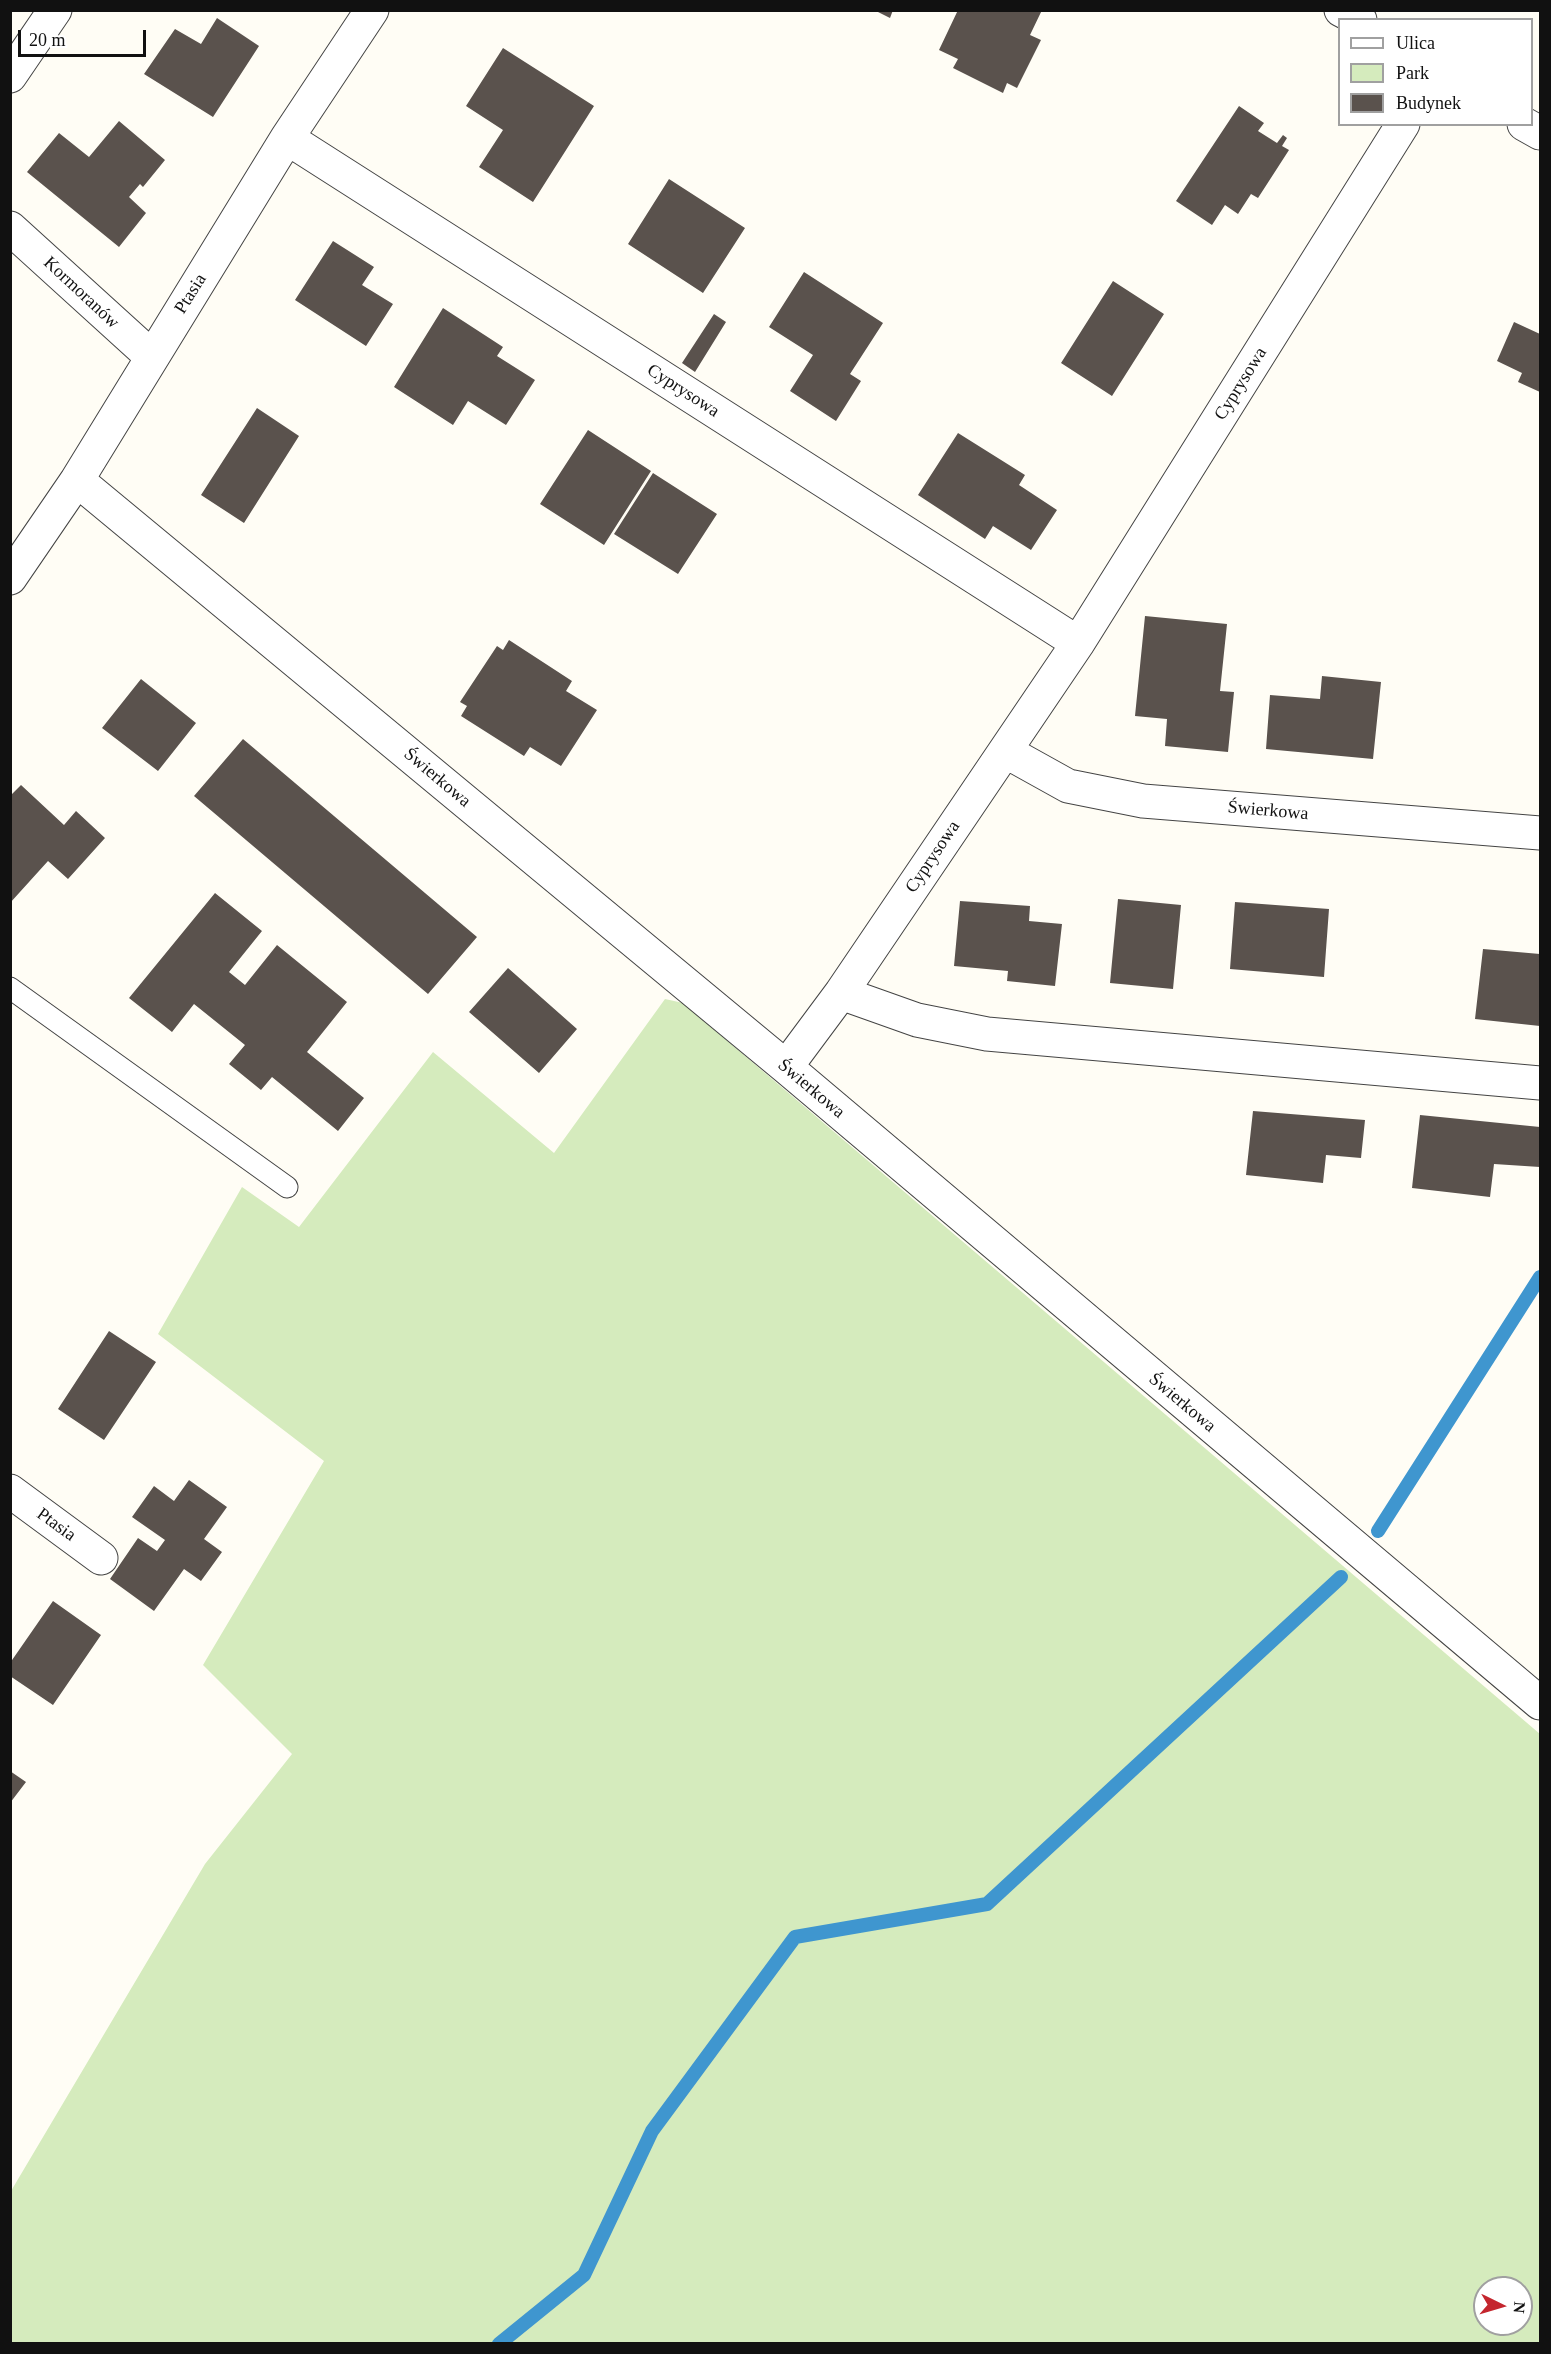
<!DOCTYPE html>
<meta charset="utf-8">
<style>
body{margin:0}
#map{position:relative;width:1551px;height:2354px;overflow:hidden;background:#fffdf5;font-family:"Times New Roman",serif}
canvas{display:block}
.frame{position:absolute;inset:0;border:12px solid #111;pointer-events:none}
.legend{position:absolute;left:1338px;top:18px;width:195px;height:108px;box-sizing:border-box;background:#fff;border:2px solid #a0a0a0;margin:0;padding:8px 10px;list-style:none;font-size:18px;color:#111}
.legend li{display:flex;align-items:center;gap:12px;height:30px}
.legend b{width:30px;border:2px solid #a0a0a0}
.north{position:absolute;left:1473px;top:2276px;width:60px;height:60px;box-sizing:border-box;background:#fff;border:2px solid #a0a0a0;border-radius:50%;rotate:95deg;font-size:16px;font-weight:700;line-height:24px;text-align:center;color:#111}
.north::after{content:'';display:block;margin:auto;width:21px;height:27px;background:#c4262e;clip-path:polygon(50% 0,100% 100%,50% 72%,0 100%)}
.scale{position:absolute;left:18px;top:30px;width:128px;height:27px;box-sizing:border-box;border:3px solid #111;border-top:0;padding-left:8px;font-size:18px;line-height:21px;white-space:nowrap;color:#111;-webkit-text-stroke:4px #fff;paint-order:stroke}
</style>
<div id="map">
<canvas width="1551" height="2354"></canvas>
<div class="frame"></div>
<ul class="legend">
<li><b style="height:8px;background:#fff"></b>Ulica</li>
<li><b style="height:16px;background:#d5ebbd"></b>Park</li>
<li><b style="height:16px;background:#5a524d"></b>Budynek</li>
</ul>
<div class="north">N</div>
<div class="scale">20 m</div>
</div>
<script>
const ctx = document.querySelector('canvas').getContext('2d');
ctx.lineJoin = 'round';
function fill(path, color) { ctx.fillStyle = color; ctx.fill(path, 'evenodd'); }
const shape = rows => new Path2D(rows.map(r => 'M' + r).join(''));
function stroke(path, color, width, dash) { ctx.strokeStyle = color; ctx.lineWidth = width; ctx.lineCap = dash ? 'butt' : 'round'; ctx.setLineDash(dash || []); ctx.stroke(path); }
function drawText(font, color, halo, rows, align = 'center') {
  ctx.font = font + ' "Times New Roman",serif'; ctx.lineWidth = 6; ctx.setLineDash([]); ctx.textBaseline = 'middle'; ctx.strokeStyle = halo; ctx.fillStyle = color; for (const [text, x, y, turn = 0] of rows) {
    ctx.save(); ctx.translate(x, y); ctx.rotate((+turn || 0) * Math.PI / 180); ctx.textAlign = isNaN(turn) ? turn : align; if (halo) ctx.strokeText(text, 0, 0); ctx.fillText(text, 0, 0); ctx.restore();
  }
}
fill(shape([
 [665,999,683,1003,1540,1734,1540,2343,11,2344,11,2191,205,1864,292,1754,203,1665,324,1461,158,1334,242,1187,299,1227,433,1052,554,1153],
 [1485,2288,1521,2288,1521,2324,1485,2324]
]), '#d5ebbd');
stroke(shape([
 [1378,1531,1540,1277],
 [499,2344,584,2275,652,2131,795,1937,987,1904,1341,1577]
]), '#3f96cf', 14);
fill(shape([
 [874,10,893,10,890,18],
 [958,10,1042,10,1030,35,1041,40,1017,88,1007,83,1003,93,953,68,958,59,939,50],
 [217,18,259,46,213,117,144,74,175,29,201,44],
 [503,48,594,106,533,202,479,167,503,130,466,106],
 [1239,106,1264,123,1258,131,1277,143,1283,135,1287,138,1282,146,1289,150,1258,198,1251,194,1238,214,1225,205,1212,225,1176,201],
 [119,121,165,160,143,187,140,184,129,197,146,213,119,247,27,172,59,133,89,157],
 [669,179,745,228,703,293,628,244],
 [333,241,374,267,362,285,393,304,366,346,295,300],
 [804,272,883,323,850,374,861,381,836,421,790,391,813,355,769,327],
 [1113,281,1164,314,1112,396,1061,363],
 [443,308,503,347,497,356,535,380,506,425,468,401,453,425,394,387],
 [714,314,726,322,695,372,682,363],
 [1514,322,1540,334,1540,392,1518,382,1522,373,1497,361],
 [257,408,299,436,244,523,201,495],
 [588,430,651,471,604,545,540,504],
 [958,433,1025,475,1019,485,1057,510,1031,550,993,526,985,539,918,495],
 [653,473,717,514,678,574,614,534],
 [1145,616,1227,624,1220,691,1234,692,1228,752,1165,746,1167,719,1135,716],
 [509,640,572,681,566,691,597,710,561,766,530,747,524,756,461,716,467,706,460,702,497,646,503,650],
 [1322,676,1381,682,1373,759,1266,749,1270,695,1320,699],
 [141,679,196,723,158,771,102,728],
 [243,739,477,937,428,994,194,796],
 [21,785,64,825,76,811,105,838,68,879,48,861,10,903,10,796],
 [215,893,262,931,229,972,245,985,277,945,347,1002,307,1052,364,1098,338,1131,272,1077,261,1090,229,1064,245,1045,194,1004,172,1032,129,998],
 [1118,899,1181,905,1173,989,1110,983],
 [960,901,1030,906,1029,921,1062,924,1055,986,1007,981,1008,971,954,966],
 [1235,902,1329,909,1324,977,1230,969],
 [1483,949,1540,954,1540,1026,1475,1019],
 [508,968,577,1029,539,1073,469,1012],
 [1253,1111,1365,1120,1361,1158,1326,1155,1323,1183,1246,1175],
 [1420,1115,1540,1127,1540,1167,1494,1164,1490,1197,1412,1188],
 [109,1331,156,1362,104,1440,58,1409],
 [189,1480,227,1507,204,1539,222,1552,201,1581,184,1569,154,1611,110,1579,138,1538,157,1551,165,1540,132,1517,154,1486,174,1501],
 [53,1601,101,1635,53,1705,10,1676,10,1663],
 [10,1771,26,1782,10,1803]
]), '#5a524d');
const lane = shape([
 [10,988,287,1187]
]);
const street = shape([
 [1341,10,1360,20],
 [10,76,55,10],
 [1524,124,1540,133],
 [287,138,1078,643],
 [10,228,152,357],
 [77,480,786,1067,1540,1703],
 [10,578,77,480,287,138,372,10],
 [1005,751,1068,786,1143,801,1540,833],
 [841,993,917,1020,987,1034,1540,1083],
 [786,1067,841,993,1078,643,1403,124],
 [10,1491,101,1558]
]);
stroke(lane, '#444', 23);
stroke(street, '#444', 35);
stroke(lane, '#fff', 21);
stroke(street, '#fff', 33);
drawText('18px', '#111', '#fff', [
 ["Kormoranów",81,293,43],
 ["Ptasia",191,294,-58],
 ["Cyprysowa",1241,384,-58],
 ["Cyprysowa",683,391,33],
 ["Świerkowa",437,778,40],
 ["Świerkowa",1268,811,5],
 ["Cyprysowa",933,857,-56],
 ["Świerkowa",811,1089,40],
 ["Świerkowa",1182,1403,40],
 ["Ptasia",56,1525,36]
]);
</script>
